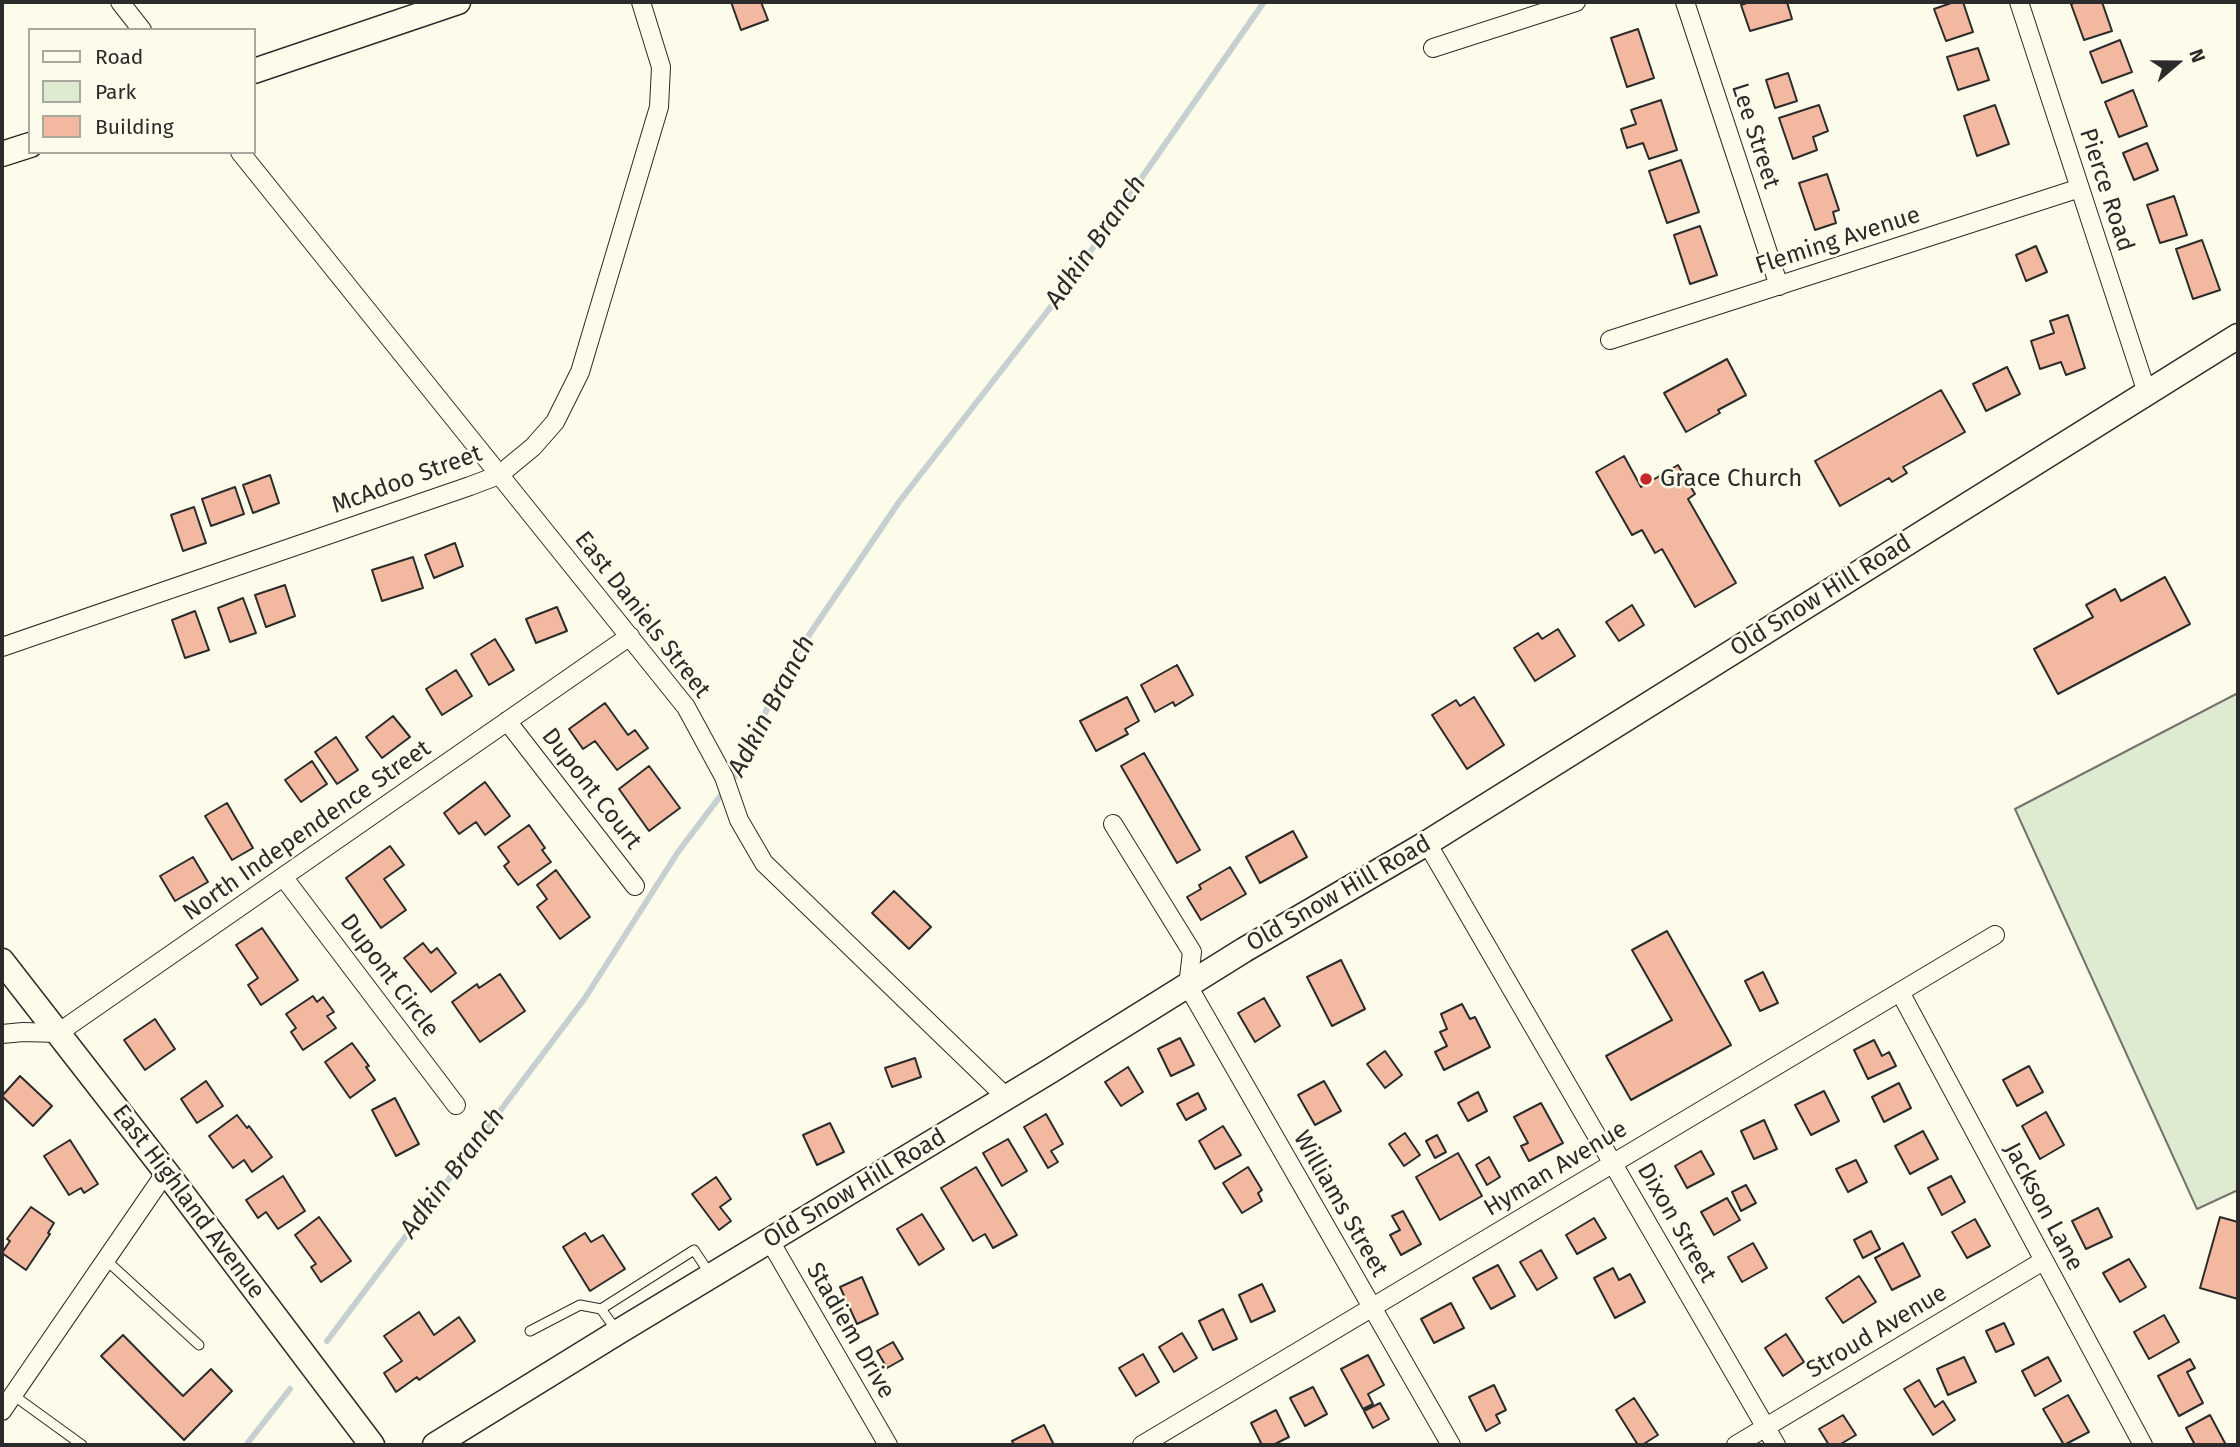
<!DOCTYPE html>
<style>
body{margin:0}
#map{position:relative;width:2240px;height:1447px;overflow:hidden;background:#fdfbea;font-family:"Fira Sans",sans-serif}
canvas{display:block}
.frame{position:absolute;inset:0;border:4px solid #2b2b2b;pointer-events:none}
.legend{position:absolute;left:28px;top:28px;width:228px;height:126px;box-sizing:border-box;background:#fdfbea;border:2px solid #a9a89e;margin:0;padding:9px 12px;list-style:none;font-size:21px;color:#2b2b2b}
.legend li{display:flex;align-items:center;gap:14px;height:35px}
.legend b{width:35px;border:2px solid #a9a89e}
.north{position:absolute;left:2142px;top:28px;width:70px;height:70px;-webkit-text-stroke:5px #fdfbea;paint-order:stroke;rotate:70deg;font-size:19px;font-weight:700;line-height:28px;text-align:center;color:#2b2b2b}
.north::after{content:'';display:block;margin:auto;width:24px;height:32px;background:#2b2b2b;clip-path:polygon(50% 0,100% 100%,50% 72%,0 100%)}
</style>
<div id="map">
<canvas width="2240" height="1447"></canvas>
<div class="frame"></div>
<ul class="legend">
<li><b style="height:9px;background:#fdfbea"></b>Road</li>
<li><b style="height:19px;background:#deebd1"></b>Park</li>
<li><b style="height:19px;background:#f2b8a0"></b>Building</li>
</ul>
<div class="north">N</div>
</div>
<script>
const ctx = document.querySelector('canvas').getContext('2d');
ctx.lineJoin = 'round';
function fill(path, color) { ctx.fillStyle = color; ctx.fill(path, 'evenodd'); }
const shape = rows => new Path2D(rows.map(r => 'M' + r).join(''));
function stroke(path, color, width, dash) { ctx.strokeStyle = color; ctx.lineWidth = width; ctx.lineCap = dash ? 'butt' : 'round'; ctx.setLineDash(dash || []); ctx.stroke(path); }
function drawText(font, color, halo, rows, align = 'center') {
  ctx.font = font + ' "Fira Sans",sans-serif'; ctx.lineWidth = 5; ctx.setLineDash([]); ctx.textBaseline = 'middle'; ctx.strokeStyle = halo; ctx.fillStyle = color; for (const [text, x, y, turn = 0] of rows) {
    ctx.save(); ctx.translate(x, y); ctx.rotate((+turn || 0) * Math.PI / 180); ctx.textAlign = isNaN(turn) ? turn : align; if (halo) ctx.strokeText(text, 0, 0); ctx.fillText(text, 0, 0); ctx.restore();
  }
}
const green = shape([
 [2238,693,2238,1190,2197,1209,2015,809,2238,693]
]);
fill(green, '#deebd1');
stroke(green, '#74746e', 2);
stroke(shape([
 [327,1341,585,998,678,852,740,770,782,675,899,502,1060,295,1264,2],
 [246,1445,290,1389]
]), '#c7d0d0', 6);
const building = shape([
 [731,2,761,2,768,20,741,30,731,2],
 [1750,2,1787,2,1792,19,1750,31,1741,5,1750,2],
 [1954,2,1963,2,1973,32,1946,41,1934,9,1954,2],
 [2077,2,2102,2,2112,31,2084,40,2071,4,2077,2],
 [1638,29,1654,78,1627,87,1611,38,1638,29],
 [2120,40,2132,72,2102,83,2090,52,2120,40],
 [1978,48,1989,80,1958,90,1947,57,1978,48],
 [1788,73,1797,101,1775,108,1766,80,1788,73],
 [2133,90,2147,126,2119,137,2105,102,2133,90],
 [1661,100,1677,150,1649,159,1643,143,1627,148,1621,129,1636,124,1631,110,1661,100],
 [1819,105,1828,131,1813,137,1817,150,1793,159,1779,118,1819,105],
 [1995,105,2009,144,1977,156,1964,116,1995,105],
 [2147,143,2158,170,2134,180,2123,153,2147,143],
 [1681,160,1699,212,1667,223,1649,171,1681,160],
 [1827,174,1839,210,1833,212,1836,223,1815,230,1799,183,1827,174],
 [2174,196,2187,235,2160,243,2147,205,2174,196],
 [1700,226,1717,275,1690,284,1674,235,1700,226],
 [2202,240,2220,290,2193,299,2176,249,2202,240],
 [2036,246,2047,272,2026,281,2016,255,2036,246],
 [2068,315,2085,368,2066,375,2061,362,2040,369,2031,341,2054,333,2050,321,2068,315],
 [1727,359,1746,395,1718,410,1720,413,1686,432,1664,393,1727,359],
 [2007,367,2020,394,1986,411,1973,384,2007,367],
 [1941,390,1965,432,1903,467,1907,473,1892,482,1889,478,1840,506,1815,461,1941,390],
 [1624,456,1641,487,1678,465,1695,494,1688,499,1736,583,1695,607,1662,549,1655,553,1642,530,1632,535,1596,472,1624,456],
 [270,475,279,503,253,513,243,485,270,475],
 [235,487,244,514,211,526,202,499,235,487],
 [194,507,206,543,183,551,171,515,194,507],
 [455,543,463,566,434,578,425,555,455,543],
 [413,557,423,588,382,601,372,570,413,557],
 [2165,577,2190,624,2058,694,2034,649,2093,617,2086,605,2115,589,2121,601,2165,577],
 [285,585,295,616,266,627,255,595,285,585],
 [243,598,256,633,230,642,218,608,243,598],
 [1632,605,1644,625,1619,641,1606,622,1632,605],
 [557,607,567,631,536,643,526,619,557,607],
 [195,611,209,650,185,658,172,620,195,611],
 [1558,629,1575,656,1535,681,1514,648,1538,633,1542,639,1558,629],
 [495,639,514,670,489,685,471,654,495,639],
 [1177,665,1193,695,1175,706,1173,702,1155,712,1141,685,1177,665],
 [456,670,472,696,442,715,426,689,456,670],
 [1127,697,1139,721,1125,729,1128,734,1096,751,1080,721,1127,697],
 [1474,697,1504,745,1467,769,1432,715,1456,700,1460,706,1474,697],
 [605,703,628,735,635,730,648,748,617,770,595,741,583,749,569,729,605,703],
 [393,716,410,737,382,758,366,737,393,716],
 [336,737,358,770,337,784,315,752,336,737],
 [1144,753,1200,850,1177,863,1121,766,1144,753],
 [312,761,327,784,301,802,285,780,312,761],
 [649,766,680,808,649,831,619,789,649,766],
 [485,782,510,816,485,835,476,822,459,834,444,813,485,782],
 [227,803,253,848,232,860,205,816,227,803],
 [529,825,545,848,542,850,551,862,518,885,504,866,509,862,498,847,529,825],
 [1293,831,1307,857,1260,883,1246,857,1293,831],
 [390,846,404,865,384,879,406,910,381,928,346,878,390,846],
 [193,857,208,882,175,901,160,876,193,857],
 [1230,867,1246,894,1201,920,1187,897,1201,889,1199,885,1230,867],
 [556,870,590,917,560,939,537,907,547,899,537,885,556,870],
 [894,891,931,927,909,949,872,913,894,891],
 [262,928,298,980,261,1005,248,985,258,978,236,945,262,928],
 [1667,931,1731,1045,1631,1100,1606,1056,1672,1020,1632,950,1667,931],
 [423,943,431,953,437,948,456,973,431,992,404,958,423,943],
 [1341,960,1365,1009,1332,1026,1307,977,1341,960],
 [1763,972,1778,1003,1760,1011,1745,981,1763,972],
 [500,974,525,1011,480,1042,452,1002,477,984,479,988,500,974],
 [313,996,317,1002,323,997,334,1012,327,1016,336,1028,303,1050,291,1032,296,1028,286,1014,313,996],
 [1264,998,1280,1026,1255,1042,1238,1013,1264,998],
 [1462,1004,1470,1019,1475,1017,1490,1047,1444,1070,1435,1052,1447,1046,1440,1032,1447,1029,1441,1014,1462,1004],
 [155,1019,175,1049,145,1070,124,1040,155,1019],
 [1180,1038,1194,1065,1171,1076,1158,1049,1180,1038],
 [1874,1040,1882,1056,1889,1052,1896,1066,1868,1079,1854,1050,1874,1040],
 [352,1043,369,1066,366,1067,375,1080,350,1098,325,1062,352,1043],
 [1385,1051,1402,1075,1385,1088,1367,1064,1385,1051],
 [915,1058,921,1077,892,1087,885,1068,915,1058],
 [2029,1066,2043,1092,2017,1106,2003,1080,2029,1066],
 [1128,1067,1143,1092,1121,1106,1105,1082,1128,1067],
 [20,1076,52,1106,33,1126,2,1096,20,1076],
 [206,1081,223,1106,197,1123,181,1099,206,1081],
 [1324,1081,1341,1111,1315,1125,1298,1095,1324,1081],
 [1899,1083,1911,1108,1884,1122,1872,1097,1899,1083],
 [1824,1091,1839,1121,1811,1135,1795,1105,1824,1091],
 [1478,1092,1487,1111,1468,1121,1458,1103,1478,1092],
 [1198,1093,1206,1109,1186,1120,1177,1104,1198,1093],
 [395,1098,419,1144,396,1156,372,1110,395,1098],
 [1541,1103,1563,1143,1529,1161,1521,1146,1528,1143,1514,1117,1541,1103],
 [2046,1112,2064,1145,2040,1159,2022,1126,2046,1112],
 [1046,1114,1063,1144,1051,1151,1058,1162,1048,1168,1024,1127,1046,1114],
 [237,1115,247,1128,249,1126,272,1157,252,1172,244,1160,233,1168,209,1136,237,1115],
 [1764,1120,1777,1149,1754,1159,1741,1131,1764,1120],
 [830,1123,844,1152,817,1165,803,1135,830,1123],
 [1223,1126,1241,1155,1215,1169,1199,1141,1223,1126],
 [1923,1131,1938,1159,1910,1174,1895,1146,1923,1131],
 [1405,1133,1420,1155,1404,1166,1389,1144,1405,1133],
 [1437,1135,1446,1152,1435,1158,1426,1141,1437,1135],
 [1008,1139,1027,1171,1002,1186,983,1153,1008,1139],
 [70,1140,98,1184,84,1193,81,1188,69,1195,44,1156,70,1140],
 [1701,1151,1714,1174,1687,1188,1675,1166,1701,1151],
 [1458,1153,1482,1196,1440,1220,1416,1177,1458,1153],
 [1489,1157,1500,1177,1487,1185,1476,1165,1489,1157],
 [1856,1160,1867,1182,1848,1192,1836,1169,1856,1160],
 [976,1167,1017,1235,993,1248,985,1234,973,1241,941,1188,976,1167],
 [1248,1167,1262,1190,1258,1193,1262,1201,1242,1213,1223,1183,1248,1167],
 [283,1176,305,1211,278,1229,266,1212,258,1218,246,1200,283,1176],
 [1951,1176,1965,1202,1942,1215,1928,1188,1951,1176],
 [716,1177,731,1199,720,1207,731,1221,719,1230,692,1194,716,1177],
 [1746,1185,1756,1203,1741,1211,1732,1192,1746,1185],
 [1727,1198,1740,1220,1714,1235,1701,1212,1727,1198],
 [31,1207,54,1223,48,1233,50,1234,26,1270,2,1253,10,1241,7,1239,31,1207],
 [2098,1208,2112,1237,2086,1249,2072,1221,2098,1208],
 [1403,1211,1421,1244,1401,1255,1390,1235,1400,1230,1392,1216,1403,1211],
 [922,1214,944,1249,919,1265,897,1229,922,1214],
 [319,1217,351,1261,321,1282,311,1267,316,1264,295,1235,319,1217],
 [2220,1217,2238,1222,2238,1299,2200,1288,2220,1217],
 [1594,1218,1606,1238,1577,1254,1566,1235,1594,1218],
 [1975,1219,1990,1246,1967,1258,1952,1232,1975,1219],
 [1871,1231,1880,1249,1863,1258,1854,1240,1871,1231],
 [585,1233,591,1242,603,1235,625,1269,590,1291,563,1247,585,1233],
 [1753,1243,1767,1268,1742,1282,1728,1257,1753,1243],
 [1903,1243,1920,1276,1892,1290,1875,1258,1903,1243],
 [1541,1250,1557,1278,1537,1290,1520,1262,1541,1250],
 [2129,1259,2146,1287,2120,1302,2103,1273,2129,1259],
 [1498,1265,1515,1296,1491,1309,1473,1278,1498,1265],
 [1613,1268,1619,1280,1630,1274,1645,1302,1615,1318,1594,1278,1613,1268],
 [1859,1276,1876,1302,1843,1323,1826,1298,1859,1276],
 [862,1277,878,1314,857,1324,840,1287,862,1277],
 [1262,1284,1275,1311,1251,1322,1239,1295,1262,1284],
 [1451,1303,1464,1328,1434,1343,1421,1319,1451,1303],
 [1223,1309,1237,1339,1213,1350,1199,1321,1223,1309],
 [419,1312,434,1335,459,1317,475,1341,419,1380,417,1377,396,1392,384,1373,402,1361,384,1336,419,1312],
 [2164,1315,2179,1342,2149,1359,2134,1332,2164,1315],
 [2004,1323,2014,1344,1996,1352,1986,1331,2004,1323],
 [1182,1333,1197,1358,1174,1372,1159,1347,1182,1333],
 [1786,1334,1804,1362,1783,1376,1765,1348,1786,1334],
 [123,1335,183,1396,211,1369,232,1391,184,1440,101,1356,123,1335],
 [893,1342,903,1359,887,1368,877,1351,893,1342],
 [1143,1354,1159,1382,1136,1396,1119,1368,1143,1354],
 [1368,1355,1384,1385,1368,1394,1373,1404,1363,1409,1341,1369,1368,1355],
 [1964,1357,1976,1382,1948,1395,1937,1369,1964,1357],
 [2048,1357,2061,1381,2035,1396,2022,1371,2048,1357],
 [2190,1359,2195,1368,2187,1372,2203,1403,2179,1416,2158,1376,2190,1359],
 [1919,1380,1935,1407,1943,1401,1955,1420,1933,1435,1904,1389,1919,1380],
 [1494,1385,1506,1410,1496,1415,1500,1423,1486,1431,1469,1397,1494,1385],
 [1313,1387,1327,1414,1305,1426,1290,1398,1313,1387],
 [2068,1395,2089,1432,2064,1445,2043,1409,2068,1395],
 [1634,1398,1658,1435,1642,1445,1638,1445,1616,1410,1634,1398],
 [1380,1403,1389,1419,1373,1428,1364,1411,1380,1403],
 [1276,1410,1289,1437,1273,1445,1262,1445,1251,1423,1276,1410],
 [1843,1415,1856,1435,1839,1445,1829,1445,1819,1429,1843,1415],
 [2210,1415,2226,1445,2195,1445,2186,1428,2210,1415],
 [1044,1425,1054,1445,1014,1445,1012,1441,1044,1425]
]);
fill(building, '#f2b8a0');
stroke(building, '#2b2b2b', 2);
const lane = shape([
 [106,1260,199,1345],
 [601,1309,694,1250,710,1274],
 [530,1331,580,1305,601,1309,617,1331],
 [13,1395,82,1445]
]);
const street = shape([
 [120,2,142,30],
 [1685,2,1779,286],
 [2019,2,2147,393],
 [1433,48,1576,2],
 [240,152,686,707,724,777,739,820,764,863,1006,1097],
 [1610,340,2080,188],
 [2,647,470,486,499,475,533,447,555,422,580,372,659,107,661,67,641,2],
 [507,721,635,886],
 [1113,824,1192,952,1188,986,1451,1445],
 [1427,843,1776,1445],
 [284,878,456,1105],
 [1900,992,2143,1445],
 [2,1034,23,1032,58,1033,630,636],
 [770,1241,888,1445],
 [2,1411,166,1172],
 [1142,1445,1995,935],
 [1736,1445,2043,1261]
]);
const secondary = shape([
 [254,71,458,2],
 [2,154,30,145],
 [2,961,166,1172,372,1445],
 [435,1445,618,1332,1050,1071,1244,950,1427,843,2238,336]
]);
stroke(lane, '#2b2b2b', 11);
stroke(street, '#2b2b2b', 20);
stroke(secondary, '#2b2b2b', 27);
stroke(lane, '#fdfbea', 9);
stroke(street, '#fdfbea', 18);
stroke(secondary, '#fdfbea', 24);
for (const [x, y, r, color] of [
 [1646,479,7,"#c62828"]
]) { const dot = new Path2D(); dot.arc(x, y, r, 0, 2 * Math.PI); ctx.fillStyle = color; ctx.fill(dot); stroke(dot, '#fdfbea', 2.5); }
drawText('24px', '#2b2b2b', '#fdfbea', [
 ["Lee Street",1755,136,72],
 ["Pierce Road",2106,190,72],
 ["Fleming Avenue",1838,241,-18],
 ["McAdoo Street",407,480,-20],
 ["Old Snow Hill Road",1821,596,-32],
 ["East Daniels Street",642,615,52],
 ["Dupont Court",591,789,52],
 ["North Independence Street",307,831,-35],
 ["Old Snow Hill Road",1339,894,-30],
 ["Dupont Circle",389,976,53],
 ["Hyman Avenue",1556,1169,-31],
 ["Old Snow Hill Road",855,1189,-31],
 ["East Highland Avenue",188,1202,53],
 ["Williams Street",1340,1204,60],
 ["Jackson Lane",2043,1207,62],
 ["Dixon Street",1676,1223,60],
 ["Stadiem Drive",850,1331,60],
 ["Stroud Avenue",1877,1332,-31]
]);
drawText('24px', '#2b2b2b', '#fdfbea', [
 ["Grace Church",1660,479]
], 'left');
drawText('italic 26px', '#2b2b2b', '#fdfbea', [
 ["Adkin Branch",1096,242,-55],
 ["Adkin Branch",772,706,-62],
 ["Adkin Branch",453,1173,-53]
]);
</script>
